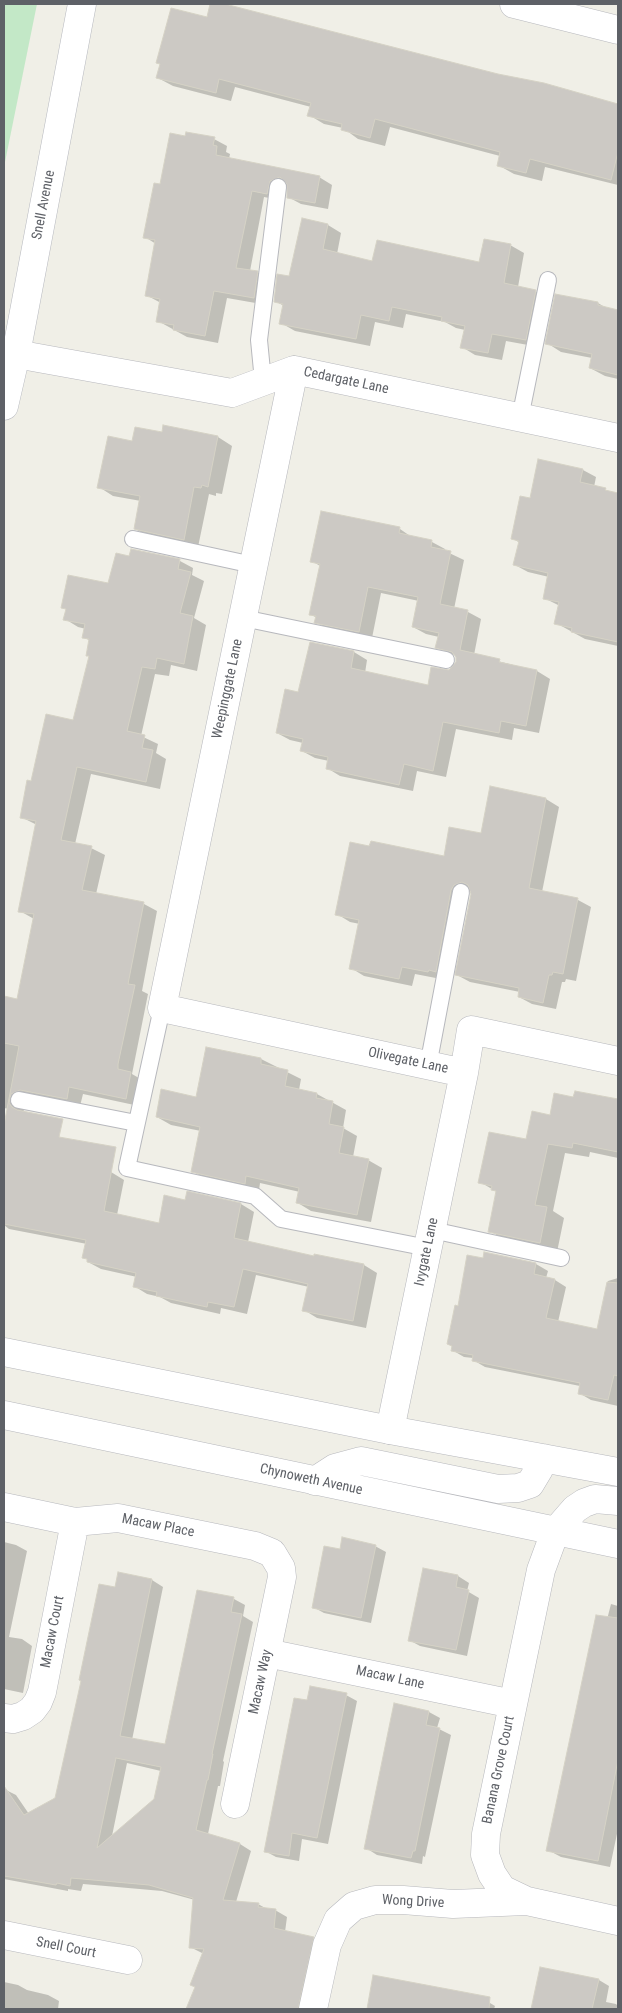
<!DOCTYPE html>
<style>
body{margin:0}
#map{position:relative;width:622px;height:2013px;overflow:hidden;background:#f0efe7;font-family:"Roboto Condensed",sans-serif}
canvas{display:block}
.frame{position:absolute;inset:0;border:5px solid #5e6167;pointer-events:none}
</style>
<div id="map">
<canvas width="622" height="2013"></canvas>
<div class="frame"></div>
</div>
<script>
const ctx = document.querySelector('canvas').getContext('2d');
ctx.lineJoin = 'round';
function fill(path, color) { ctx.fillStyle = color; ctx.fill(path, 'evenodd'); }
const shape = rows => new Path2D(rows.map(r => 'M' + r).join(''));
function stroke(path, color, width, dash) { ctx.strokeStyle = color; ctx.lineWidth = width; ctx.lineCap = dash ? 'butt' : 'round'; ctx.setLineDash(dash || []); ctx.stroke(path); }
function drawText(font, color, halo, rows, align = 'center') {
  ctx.font = font + ' "Roboto Condensed",sans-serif'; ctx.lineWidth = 5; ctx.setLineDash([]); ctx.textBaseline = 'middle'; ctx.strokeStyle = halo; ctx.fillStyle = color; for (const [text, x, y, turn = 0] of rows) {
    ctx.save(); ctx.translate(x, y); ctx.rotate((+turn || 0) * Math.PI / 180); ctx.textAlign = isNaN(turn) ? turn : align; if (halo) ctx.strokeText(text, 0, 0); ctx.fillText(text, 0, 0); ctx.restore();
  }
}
fill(shape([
 [4,4,37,4,4,167]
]), '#c3e8c7');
fill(shape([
 [211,4,220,4,618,105,618,185,545,167,542,181,514,174,498,165,500,156,390,127,385,146,358,139,343,128,324,124,309,115,311,107,235,87,231,101,173,86,158,78,208,18],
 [186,137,214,139,227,146,226,152,230,154,229,159,319,177,332,185,328,209,301,204,288,197,288,186,283,188,280,200,264,197,250,271,257,272,270,279,267,305,227,298,218,343,187,337,158,321,161,303,146,295,156,244,145,237,161,186],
 [328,225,341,233,337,254,373,263,480,264,510,245,524,253,518,287,535,291,549,299,539,347,506,341,502,360,475,355,462,347,465,330,456,328,445,322,406,314,403,328,375,322,370,346,295,331,281,323,284,306,275,301,290,277],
 [598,303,608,309,618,311,618,379,605,376,590,368,592,358,561,352,547,343],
 [164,427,218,437,232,446,222,494,216,493,216,496,209,494,198,547,150,537,135,529,141,501,113,496,99,487,133,442,163,434],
 [539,461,583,470,596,477,594,487,618,494,618,646,585,639,556,623,560,606,544,598,549,577,528,572,515,565,520,543,512,538,531,499],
 [400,529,413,538,432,542,445,549,445,551,464,560,454,609,468,612,481,619,474,655,537,671,550,679,539,733,514,728,512,740,456,729,446,777,417,771,413,791,340,776,327,768,329,761,315,758,302,751,303,743,290,740,277,733,299,693,311,644,354,652,367,660,365,673,429,686,457,663,457,656,437,647,439,637,426,634,413,627,419,601,381,593,372,638,329,630,316,622,317,618,310,614,320,566,312,561],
 [132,550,180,561,193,568,192,575,204,581,194,618,206,625,197,671,171,665,169,676,155,674,141,736,158,744,156,753,166,759,160,789,91,774,75,844,91,848,105,855,96,894,144,904,157,911,142,991,148,994,132,1074,144,1081,139,1106,83,1094,80,1106,23,1106,24,1112,4,1108,4,997,18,1000,34,919,20,911,37,825,21,817,32,782,74,721,90,657,87,655,90,641,84,637,86,629,78,627,65,619,67,610,63,607,109,585,130,558],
 [491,788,546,799,559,807,542,892,578,900,591,907,576,981,566,979,565,982,562,982,556,1009,532,1004,519,997,520,992,470,982,457,975,472,894,471,890,464,897,441,979,415,974,412,986,364,976,351,968,360,924,350,922,337,914,370,847,445,858,482,834],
 [261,1059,301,1079,299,1090,317,1094,346,1110,343,1128,357,1136,353,1157,368,1160,382,1168,371,1222,311,1211,298,1203,300,1192,260,1183,259,1190,206,1179,192,1171,201,1131,171,1125,157,1117,197,1098],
 [576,1092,618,1101,618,1158,590,1152,589,1157,565,1153,553,1211,564,1218,557,1252,507,1241,490,1231,497,1192,480,1182,527,1141,551,1116,574,1099],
 [4,1151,111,1172,124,1180,117,1215,160,1224,186,1201,241,1204,254,1212,248,1242,315,1258,315,1255,364,1265,377,1273,366,1328,317,1318,304,1310,309,1287,256,1275,247,1314,221,1308,220,1314,171,1303,160,1297,147,1294,134,1286,137,1277,101,1269,88,1262,89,1260,84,1257,87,1244,9,1229,4,1225],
 [485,1253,536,1264,548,1271,546,1278,555,1280,566,1287,558,1322,598,1330,608,1281,618,1278,618,1406,591,1400,579,1393,580,1386,485,1367,473,1360,473,1358,464,1357,452,1350,453,1347,448,1344,459,1307,484,1259],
 [4,1542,16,1545,27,1551,9,1637,22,1639,32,1646,23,1693,4,1689],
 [375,1546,386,1552,371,1623,324,1613,313,1607,341,1550],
 [424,1569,458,1576,469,1583,467,1591,479,1598,467,1656,420,1646,409,1640],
 [119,1573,152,1580,163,1587,132,1740,166,1746,234,1599,245,1605,243,1616,253,1622,223,1761,224,1762,220,1786,218,1786,208,1834,240,1844,251,1851,236,1902,258,1904,267,1909,275,1910,287,1917,285,1932,313,1938,325,1944,311,2009,245,2009,203,1991,204,1954,190,1947,195,1900,162,1891,83,1884,81,1891,68,1889,68,1891,4,1879,4,1789,16,1795,29,1814,56,1799],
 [127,1763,161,1771,155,1800,112,1836],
 [611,1604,618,1606,618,1829,610,1867,561,1857,548,1850],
 [346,1695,357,1701,328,1844,302,1839,299,1861,276,1857,265,1851,308,1702],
 [429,1712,440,1718,437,1728,451,1735,425,1857,423,1856,422,1864,377,1855,366,1848],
 [541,1968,599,1980,609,1986,606,2002,616,2004,618,2006,618,2009,532,2009],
 [374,1976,480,1997,495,2006,494,2009,368,2009],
 [4,1982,18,1985,27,1990,48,1995,59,2001,58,2009,4,2009]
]), '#0003');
const building = shape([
 [210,4,225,4,498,74,544,83,618,104,618,152,611,180,530,159,526,173,497,166,500,152,375,119,370,138,341,130,342,124,307,116,311,103,219,79,216,93,156,78,160,64,156,63,171,8,207,17,210,4],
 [186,132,215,137,213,145,217,146,216,155,320,176,315,203,287,198,287,184,280,177,270,181,267,194,252,191,236,268,258,271,254,298,214,291,205,336,173,330,174,325,156,322,160,299,145,296,155,240,143,238,154,183,160,184,170,133,185,136,186,132],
 [302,218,328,224,323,249,372,261,377,240,479,262,484,239,511,244,504,283,536,290,526,340,492,334,488,353,460,348,465,326,441,321,442,317,392,307,389,321,361,315,356,339,279,324,283,304,274,302,277,274,289,276,302,218],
 [555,294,598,302,598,305,618,310,618,375,589,368,592,354,545,344,555,294],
 [163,425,218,436,208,487,202,485,201,488,194,487,184,540,134,529,140,496,97,488,108,436,132,441,135,427,162,432,163,425],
 [538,459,583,469,580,482,606,488,605,490,618,493,618,642,571,632,572,628,554,624,559,602,543,599,548,573,513,565,519,541,511,539,520,496,530,498,538,459],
 [321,511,400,527,399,533,432,540,431,547,451,551,440,604,468,610,460,650,500,659,499,662,537,670,526,726,501,721,499,733,443,722,433,771,404,764,399,785,326,769,328,757,300,751,303,739,276,733,285,689,298,692,310,642,354,651,351,668,428,685,431,667,449,670,456,662,456,657,452,652,435,648,439,633,412,627,418,597,368,587,359,632,314,623,316,616,309,615,320,564,310,562,321,511],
 [131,549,180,559,178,569,191,572,180,613,193,616,184,664,157,658,155,669,142,667,127,731,145,735,142,748,153,750,146,782,77,767,61,840,92,846,82,890,144,902,128,984,135,985,118,1064,118,1069,131,1072,126,1099,69,1087,67,1099,20,1090,11,1094,9,1103,12,1107,17,1110,63,1119,59,1137,116,1147,104,1211,159,1223,164,1195,185,1200,187,1191,241,1203,234,1238,314,1256,314,1254,364,1264,353,1321,302,1311,308,1284,243,1269,234,1307,208,1302,207,1307,156,1296,157,1292,133,1287,136,1273,87,1262,87,1259,82,1258,86,1240,4,1224,4,1125,19,1046,4,1043,4,996,17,999,34,914,18,912,36,821,20,818,27,780,31,781,46,714,73,720,89,656,86,656,89,639,82,638,85,624,63,620,66,609,61,608,68,575,108,583,116,553,129,556,131,549],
 [490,786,546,798,529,888,578,898,563,974,553,972,552,975,549,975,543,1003,518,997,519,988,455,975,471,894,468,885,462,882,454,885,451,890,436,972,429,970,428,972,402,967,399,979,349,969,359,920,335,915,350,842,369,846,371,841,444,856,449,827,481,833,490,786],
 [206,1047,261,1058,261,1064,288,1070,285,1086,317,1093,316,1098,333,1101,329,1124,344,1127,339,1153,369,1159,357,1215,296,1203,299,1188,246,1176,245,1184,191,1172,200,1127,156,1117,161,1089,196,1097,206,1047],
 [575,1091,618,1099,618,1152,573,1143,572,1148,548,1144,535,1205,547,1207,540,1243,488,1232,496,1191,491,1190,492,1186,478,1183,489,1132,526,1139,532,1111,550,1115,554,1093,573,1097,575,1091],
 [484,1252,536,1263,534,1274,555,1279,546,1318,597,1329,607,1282,618,1283,618,1376,614,1375,608,1400,578,1394,580,1383,472,1361,473,1355,451,1351,452,1346,447,1344,455,1305,458,1306,467,1255,483,1258,484,1252],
 [342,1537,376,1545,361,1618,312,1608,324,1546,340,1549,342,1537],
 [423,1568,458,1575,456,1587,469,1590,456,1650,408,1641,423,1568],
 [118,1572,152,1579,120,1736,165,1744,197,1590,234,1597,231,1612,242,1614,212,1754,213,1754,208,1780,207,1780,196,1830,240,1843,223,1900,259,1903,258,1907,276,1909,274,1928,314,1937,298,2009,186,2009,195,1987,190,1985,204,1949,189,1948,193,1898,149,1885,71,1878,70,1886,57,1883,56,1885,4,1876,4,1786,24,1815,55,1798,81,1681,79,1680,99,1584,115,1587,118,1572],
 [116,1758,161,1767,154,1799,97,1848,116,1758],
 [596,1615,618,1618,618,1760,598,1861,546,1851,596,1615],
 [310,1686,347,1693,317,1838,292,1833,289,1856,264,1852,294,1698,307,1700,310,1686],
 [394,1703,429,1711,426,1725,440,1728,415,1851,413,1851,411,1858,364,1849,394,1703],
 [540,1967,599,1979,592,2009,531,2009,540,1967],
 [373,1975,490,1997,489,2009,367,2009,373,1975]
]);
fill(building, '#ccc9c4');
stroke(building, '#d5d2c5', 1);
const service = shape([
 [263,381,259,340,278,187],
 [520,418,548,280],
 [133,539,253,565],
 [243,618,446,660],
 [162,1008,127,1168,255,1196,281,1219,428,1248],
 [428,1066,461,892],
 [19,1100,136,1123],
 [432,1230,561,1258]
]);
const minor = shape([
 [514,4,618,30],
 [16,354,232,393,294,370,618,438],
 [294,370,162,1008,464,1073,471,1030,618,1061],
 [390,1430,464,1073],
 [4,1507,75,1522,118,1518,255,1546,272,1553,281,1568,282,1577,235,1804],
 [555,1532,541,1570,486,1834,485,1855,492,1874,502,1889,527,1901,618,1921],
 [267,1653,513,1704],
 [4,1718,13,1719,23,1716,32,1710,38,1702,42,1692,75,1522],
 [4,1935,128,1960],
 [313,2009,327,1945,338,1920,354,1906,375,1900,403,1900,453,1904,526,1901]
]);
const tertiary = shape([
 [4,1352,390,1430,618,1472],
 [4,1415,618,1544],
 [315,1481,335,1468,361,1461,498,1489,518,1488,530,1484,539,1469,543,1458],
 [555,1532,575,1509,584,1503,595,1499,618,1501]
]);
const secondary = shape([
 [4,406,16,354,82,4]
]);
stroke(service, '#b7b8bd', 18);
stroke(minor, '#b7b8bd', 29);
stroke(tertiary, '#b7b8bd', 29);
stroke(secondary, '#b8bac0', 29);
stroke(service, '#fff', 16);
stroke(minor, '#fff', 28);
stroke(tertiary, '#fff', 28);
stroke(secondary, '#fff', 28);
drawText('14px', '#5e6167', '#fff', [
 ["Snell Avenue",44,205,-79],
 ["Cedargate Lane",346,381,12],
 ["Weepinggate Lane",228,689,-78],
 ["Olivegate Lane",408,1061,12],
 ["Ivygate Lane",427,1252,-78],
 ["Chynoweth Avenue",311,1480,12],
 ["Macaw Place",158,1526,11],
 ["Macaw Court",53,1632,-79],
 ["Macaw Lane",390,1678,12],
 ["Macaw Way",261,1682,-78],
 ["Banana Grove Court",499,1770,-78],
 ["Wong Drive",413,1902,3],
 ["Snell Court",66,1948,11]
]);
</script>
